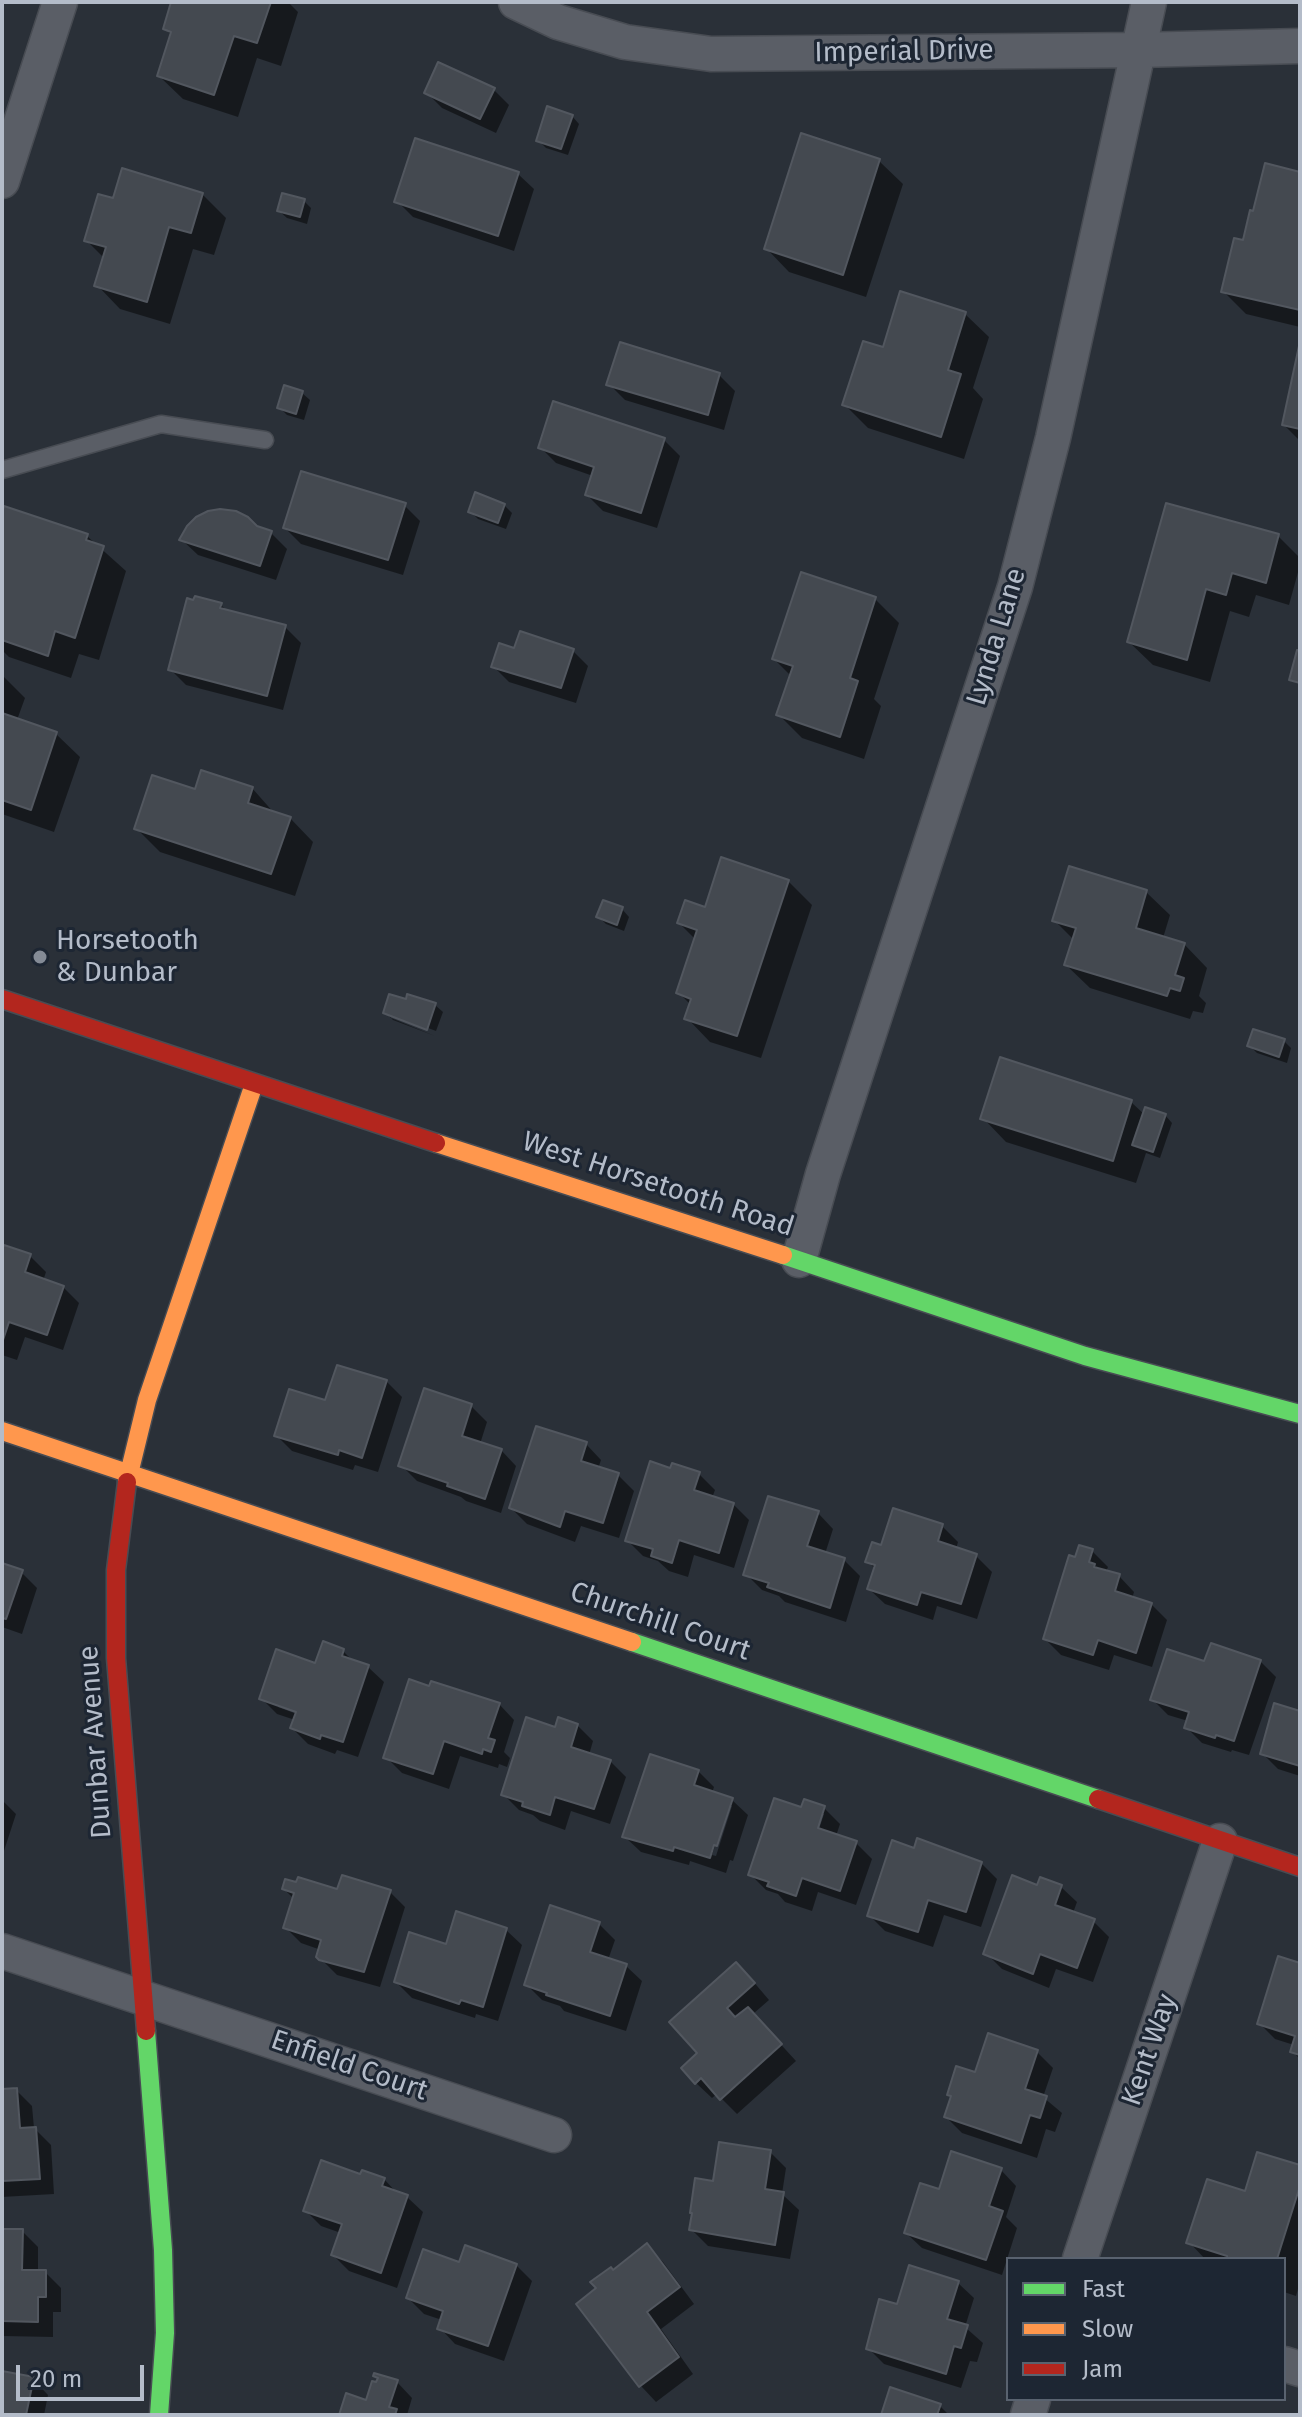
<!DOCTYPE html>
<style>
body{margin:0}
#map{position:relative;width:1302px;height:2417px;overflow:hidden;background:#2a3038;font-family:"Fira Sans",sans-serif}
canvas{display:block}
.frame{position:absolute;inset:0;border:4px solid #b4bcc9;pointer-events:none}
.legend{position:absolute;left:1006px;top:2257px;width:280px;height:144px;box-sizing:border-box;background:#1d2633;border:2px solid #59626f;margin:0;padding:10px 14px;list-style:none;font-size:24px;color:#b4bcc9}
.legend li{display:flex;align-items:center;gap:16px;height:40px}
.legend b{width:40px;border:2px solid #59626f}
.scale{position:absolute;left:16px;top:2365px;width:128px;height:36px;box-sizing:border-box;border:4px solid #b4bcc9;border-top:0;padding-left:10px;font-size:24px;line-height:28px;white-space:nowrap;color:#b4bcc9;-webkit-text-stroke:6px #1d2633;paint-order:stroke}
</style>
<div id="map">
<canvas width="1302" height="2417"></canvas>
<div class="frame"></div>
<ul class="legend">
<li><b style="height:10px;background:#63d668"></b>Fast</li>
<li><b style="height:10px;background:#ff974d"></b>Slow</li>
<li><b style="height:10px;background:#b3261e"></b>Jam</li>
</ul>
<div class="scale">20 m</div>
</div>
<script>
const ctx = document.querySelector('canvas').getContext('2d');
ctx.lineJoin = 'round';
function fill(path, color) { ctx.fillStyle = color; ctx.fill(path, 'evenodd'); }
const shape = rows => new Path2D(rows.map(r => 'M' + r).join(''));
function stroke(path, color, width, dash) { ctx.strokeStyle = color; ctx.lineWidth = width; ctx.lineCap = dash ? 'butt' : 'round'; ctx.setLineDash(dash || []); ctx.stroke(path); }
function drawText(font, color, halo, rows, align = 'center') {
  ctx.font = font + ' "Fira Sans",sans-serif'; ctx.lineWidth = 6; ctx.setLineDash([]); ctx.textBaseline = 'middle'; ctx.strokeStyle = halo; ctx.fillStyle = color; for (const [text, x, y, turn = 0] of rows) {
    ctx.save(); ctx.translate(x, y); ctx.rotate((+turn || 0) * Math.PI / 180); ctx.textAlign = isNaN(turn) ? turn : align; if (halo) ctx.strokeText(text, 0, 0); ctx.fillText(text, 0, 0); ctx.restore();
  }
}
fill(shape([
 [173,2,288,2,298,12,281,66,257,58,238,117,183,99,159,76,172,36,165,28],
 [493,89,509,105,496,133,442,108,426,92],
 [572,116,579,124,568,155,546,148,538,140],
 [879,161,903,184,866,297,789,272,766,248],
 [518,174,534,189,514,251,413,217,397,201],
 [1300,174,1300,327,1246,314,1223,291,1245,243,1254,214],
 [202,194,226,218,214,255,193,249,170,324,120,309,97,285,105,259,86,240,114,201],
 [304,201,311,208,307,224,287,218,279,211],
 [965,314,989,337,973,388,983,399,964,459,868,428,845,405,884,350],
 [1300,353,1300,441,1284,425],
 [719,375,735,391,724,430,625,400,609,384],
 [302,393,310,400,304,420,287,415,279,407],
 [664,440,680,456,657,528,603,511,587,495,593,476,556,463,540,447],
 [404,505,420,521,403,575,301,544,285,528],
 [504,505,512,513,506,529,478,519,470,511],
 [2,519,87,536,126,571,99,660,79,654,71,678,9,657,2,650],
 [256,528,271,533,287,549,276,580,198,555,182,540],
 [1278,536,1300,558,1300,565,1289,605,1256,595,1249,617,1230,611,1210,682,1153,665,1129,642],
 [802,575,875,599,899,623,874,699,881,706,864,759,802,738,779,715,791,676,774,659],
 [221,605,229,613,285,627,301,643,283,710,186,685,170,669],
 [515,650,572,650,588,666,576,703,509,682,493,666],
 [2,675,25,698,17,720,56,734,80,757,54,832,2,814],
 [252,788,275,814,290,818,313,842,295,896,160,852,137,829],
 [788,881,812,905,761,1058,710,1042,687,1018,691,1005,679,993,696,940,679,923,706,909],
 [1146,892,1170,915,1163,938,1184,944,1207,968,1199,996,1206,1003,1203,1013,1193,1011,1190,1019,1090,988,1066,965,1074,940,1055,921],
 [622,909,629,917,624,931,606,924,599,917],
 [435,1005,443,1012,436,1031,391,1014,391,1018,435,1036,393,1020,385,1012],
 [1284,1041,1291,1048,1287,1063,1257,1053,1250,1046],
 [1131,1102,1145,1115,1165,1115,1172,1123,1160,1158,1146,1153,1136,1183,1006,1142,983,1118],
 [2,1251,30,1256,46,1272,43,1281,63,1287,79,1303,63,1350,25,1337,17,1360,2,1355],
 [386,1381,402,1397,378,1472,355,1465,353,1470,292,1451,276,1435,327,1403],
 [471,1406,487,1422,480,1444,501,1450,516,1466,501,1513,466,1501,461,1497,417,1481,401,1465],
 [586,1444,601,1460,598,1469,618,1475,634,1491,619,1538,581,1526,575,1542,527,1524,511,1508],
 [672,1470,699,1474,715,1490,712,1498,733,1504,749,1520,734,1568,694,1555,688,1577,669,1571,658,1561,643,1556,627,1540],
 [818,1513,833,1529,825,1554,844,1560,860,1576,846,1622,785,1602,779,1596,762,1590,746,1574],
 [942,1526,958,1542,956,1549,976,1556,992,1572,977,1619,937,1606,933,1620,885,1604,869,1589,875,1569,868,1561,883,1548],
 [1092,1551,1108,1567,1106,1572,1119,1576,1134,1592,1132,1599,1151,1604,1167,1620,1152,1667,1114,1655,1109,1670,1061,1655,1045,1639,1076,1559],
 [2,1565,21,1572,37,1588,22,1634,2,1627],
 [343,1651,354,1662,368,1667,384,1682,358,1757,337,1750,335,1754,308,1744,292,1728,295,1720,277,1714,261,1698],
 [278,1703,306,1713,305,1717,278,1707],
 [1260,1661,1276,1677,1249,1755,1232,1750,1231,1752,1202,1743,1186,1727,1188,1721,1168,1715,1152,1699,1206,1664],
 [499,1704,514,1720,504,1752,510,1758,507,1767,499,1764,498,1768,460,1756,449,1789,402,1773,386,1757],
 [1300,1713,1300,1776,1278,1769,1262,1753],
 [577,1725,593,1741,589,1755,610,1761,626,1777,610,1824,571,1811,565,1830,540,1821,533,1815,519,1810,503,1794,556,1729],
 [698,1771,714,1787,712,1793,732,1800,748,1815,733,1861,730,1860,726,1873,690,1861,689,1865,641,1852,625,1837],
 [728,1806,732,1806,716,1856,712,1855],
 [2,1800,16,1814,2,1857],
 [824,1808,840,1824,836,1836,856,1843,872,1859,856,1905,818,1892,812,1911,785,1902,778,1894,766,1890,750,1874,803,1810],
 [820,1814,824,1814,816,1838],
 [915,1850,981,1863,997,1879,981,1927,944,1915,933,1947,885,1931,869,1915],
 [1039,1887,1061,1887,1077,1902,1073,1913,1093,1921,1109,1937,1093,1982,1056,1969,1049,1988,1002,1969,986,1953],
 [284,1889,390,1892,405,1907,380,1987,337,1975,319,1957,321,1950,301,1943,285,1927,294,1899],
 [599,1924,615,1940,608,1960,626,1966,642,1981,626,2031,564,2011,560,2006,542,2000,526,1984],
 [506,1930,522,1945,498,2021,476,2014,475,2018,412,1998,396,1982,448,1947],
 [1300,1965,1300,2059,1292,2051,1294,2045,1275,2039,1259,2023],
 [752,1980,769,2000,753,2014,796,2061,737,2114,717,2094,712,2098,696,2083,700,2054,672,2022],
 [1037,2052,1053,2068,1043,2097,1062,2113,1055,2132,1046,2129,1037,2158,962,2133,946,2117,952,2098,949,2095,977,2075],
 [16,2090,32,2106,34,2128,51,2145,54,2194,2,2197,2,2091],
 [770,2152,786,2168,782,2194,799,2210,790,2259,708,2246,692,2230,714,2183],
 [1300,2167,1300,2282,1296,2296,1284,2292,1284,2259,1205,2259,1189,2242,1246,2194],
 [1001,2170,1016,2186,1006,2217,1017,2228,1002,2275,922,2248,906,2233,940,2192],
 [361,2177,384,2179,398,2194,407,2197,423,2212,397,2288,349,2271,333,2255,341,2233,321,2226,305,2210],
 [2,2231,22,2231,38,2247,38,2272,45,2272,61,2288,61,2312,53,2312,53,2337,2,2336],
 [647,2246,663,2262,694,2304,661,2329,693,2374,656,2402,641,2386,579,2304,613,2272],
 [461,2265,516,2265,532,2281,504,2361,455,2344,440,2328,442,2320,424,2314,408,2298],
 [958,2283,974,2298,965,2327,983,2343,977,2362,970,2361,961,2388,884,2364,868,2348,899,2306],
 [2,2373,33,2379,48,2395,44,2415,2,2415],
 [397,2382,412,2398,407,2415,341,2415],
 [939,2405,949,2415,883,2415]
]), '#0007');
const building = shape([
 [171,2,271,2,257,43,234,36,214,95,157,76,171,32,163,29,171,2],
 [438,62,495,88,480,119,424,93,438,62],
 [547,106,573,115,561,149,536,141,547,106],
 [801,133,880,159,843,275,764,249,801,133],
 [415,138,519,172,498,236,394,202,415,138],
 [1265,163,1300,172,1300,310,1221,292,1234,238,1243,240,1250,210,1253,211,1265,163],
 [122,168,203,193,191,233,169,227,147,302,94,286,106,247,84,241,98,194,113,198,122,168],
 [282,193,305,199,300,217,277,211,282,193],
 [900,291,966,312,948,370,961,374,941,437,842,405,863,341,883,347,900,291],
 [620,342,720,373,708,415,606,385,620,342],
 [1299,346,1300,346,1300,429,1282,425,1299,346],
 [284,385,303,391,296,414,277,408,284,385],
 [553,401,665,438,641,513,585,495,594,467,538,448,553,401],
 [301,471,406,503,388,560,283,528,301,471],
 [475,492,505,504,498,523,468,512,475,492],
 [1166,503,1279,534,1266,583,1232,573,1226,595,1206,589,1187,660,1127,642,1166,503],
 [4,506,88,534,86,540,104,546,75,638,55,631,48,656,2,640,2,513,4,506],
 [220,509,236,511,248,517,257,526,272,531,260,566,179,540,187,526,196,517,208,511,220,509],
 [801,572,876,597,850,678,858,681,840,737,776,715,793,666,772,659,801,572],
 [195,596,222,603,220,608,286,625,267,696,168,670,187,598,193,600,195,596],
 [520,631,574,649,561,688,491,667,499,643,514,648,520,631],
 [1297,650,1300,651,1300,683,1289,680,1297,650],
 [2,713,57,732,31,810,2,800,2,713],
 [201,770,253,787,248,803,291,817,271,874,134,829,152,775,195,789,201,770],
 [721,857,789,880,737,1036,684,1019,691,999,676,993,697,930,677,923,685,900,705,907,721,857],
 [1069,866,1147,890,1136,928,1185,943,1175,975,1184,978,1180,991,1170,988,1167,996,1064,965,1076,928,1052,921,1069,866],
 [603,900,623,907,617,925,596,917,603,900],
 [389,994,406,999,407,994,436,1003,427,1030,383,1013,389,994],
 [1253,1029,1285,1039,1279,1057,1247,1046,1253,1029],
 [1000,1057,1132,1100,1113,1161,980,1119,1000,1057],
 [1145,1107,1166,1114,1153,1152,1132,1145,1145,1107],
 [4,1245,31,1254,25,1272,64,1286,47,1335,9,1322,2,1343,2,1249,4,1245],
 [337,1365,387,1380,362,1458,339,1450,338,1455,274,1436,289,1389,325,1400,337,1365],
 [424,1388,472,1404,462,1436,502,1449,485,1499,447,1486,448,1483,398,1466,424,1388],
 [536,1426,587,1442,581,1461,619,1473,603,1523,565,1511,560,1527,509,1508,536,1426],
 [650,1461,670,1468,672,1463,700,1472,694,1490,734,1503,719,1553,679,1540,672,1563,651,1556,653,1549,625,1541,650,1461],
 [768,1496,819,1511,807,1546,845,1558,830,1608,767,1587,769,1583,743,1575,768,1496],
 [893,1508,943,1524,938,1541,977,1554,961,1604,921,1592,917,1605,867,1589,875,1565,865,1562,872,1542,881,1545,893,1508],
 [1079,1545,1093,1549,1089,1562,1095,1564,1094,1567,1120,1574,1115,1591,1152,1603,1136,1653,1098,1640,1093,1655,1043,1639,1069,1555,1075,1557,1079,1545],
 [2,1563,23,1570,6,1619,2,1618,2,1563],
 [323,1641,344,1649,342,1656,369,1665,343,1742,321,1735,320,1739,290,1728,296,1712,259,1699,276,1649,315,1663,323,1641],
 [1211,1643,1261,1660,1234,1741,1216,1735,1215,1738,1184,1728,1189,1712,1150,1700,1167,1649,1204,1661,1211,1643],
 [409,1679,429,1686,431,1681,500,1703,488,1738,495,1740,491,1752,483,1749,482,1754,444,1741,433,1774,383,1758,409,1679],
 [1274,1703,1300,1711,1300,1766,1260,1754,1274,1703],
 [526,1717,555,1727,558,1717,578,1724,571,1747,611,1760,594,1809,555,1797,550,1815,522,1806,523,1802,501,1795,526,1717],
 [650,1754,699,1770,694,1785,733,1798,717,1846,714,1845,710,1858,674,1847,673,1851,622,1837,650,1754],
 [774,1798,801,1807,804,1799,825,1806,818,1828,857,1841,840,1891,802,1878,796,1896,767,1886,769,1882,748,1875,774,1798],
 [917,1838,982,1862,966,1912,928,1900,918,1932,867,1916,892,1840,914,1848,917,1838],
 [342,1875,391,1890,364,1972,319,1960,316,1957,321,1940,283,1928,294,1893,282,1889,285,1879,296,1882,298,1877,337,1889,342,1875],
 [1012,1875,1037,1885,1040,1877,1062,1885,1055,1905,1095,1919,1077,1968,1040,1954,1033,1974,983,1954,1012,1875],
 [550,1905,600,1922,590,1952,627,1964,610,2016,546,1995,547,1993,524,1985,550,1905],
 [456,1911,507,1928,483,2007,461,2000,459,2004,394,1982,409,1932,446,1944,456,1911],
 [1278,1956,1300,1963,1300,2055,1290,2052,1295,2036,1257,2024,1278,1956],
 [736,1962,755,1983,727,2008,735,2017,748,2007,782,2044,720,2100,701,2078,695,2084,681,2068,697,2053,669,2022,736,1962],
 [988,2033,1038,2050,1025,2089,1047,2096,1040,2118,1030,2115,1021,2143,944,2117,951,2096,947,2095,956,2066,975,2072,988,2033],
 [17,2088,20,2128,36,2127,40,2179,2,2181,2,2089,17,2088],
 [719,2142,771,2150,765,2189,784,2192,775,2245,689,2230,692,2213,690,2213,695,2178,713,2181,719,2142],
 [951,2151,1002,2168,989,2206,1003,2211,986,2260,904,2233,920,2183,939,2189,951,2151],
 [1257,2152,1300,2165,1300,2186,1277,2259,1227,2259,1227,2256,1186,2243,1207,2179,1245,2191,1257,2152],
 [321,2160,360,2174,362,2170,385,2178,382,2186,408,2195,381,2273,331,2255,342,2224,303,2211,321,2160],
 [2,2229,23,2229,22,2270,46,2270,46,2297,38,2297,38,2322,2,2321,2,2229],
 [647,2243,680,2287,647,2312,679,2357,639,2387,576,2304,596,2288,590,2282,611,2267,613,2270,647,2243],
 [465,2245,517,2264,488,2346,437,2329,443,2311,406,2298,423,2249,459,2262,465,2245],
 [909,2265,959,2281,947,2319,968,2325,961,2348,954,2346,946,2374,866,2349,879,2299,897,2304,909,2265],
 [2,2371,34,2377,26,2415,2,2415,2,2371],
 [374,2373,398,2380,389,2407,397,2409,395,2415,339,2415,346,2393,366,2400,372,2381,376,2382,378,2378,373,2376,374,2373],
 [890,2387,941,2404,937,2415,881,2415,890,2387]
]);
fill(building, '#444950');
stroke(building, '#52575f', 2);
const lane = shape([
 [2,470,161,424,265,440]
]);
const street = shape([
 [516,2,558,22,625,42,711,54,1138,50,1300,46],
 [2,181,60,2],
 [799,1260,823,1174,1015,587,1053,438,1149,2],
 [2,1951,554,2135],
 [1080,2259,1220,1841],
 [1284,2364,1300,2369],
 [1028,2415,1033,2399]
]);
const fast = shape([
 [783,1255,1085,1356,1300,1414],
 [632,1642,1098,1799],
 [146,2031,163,2250,165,2333,159,2415]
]);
const slow = shape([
 [436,1143,783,1255],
 [2,1431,632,1642],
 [127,1482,147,1400,254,1084]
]);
const jam = shape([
 [2,999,436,1143],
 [127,1482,116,1570,116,1658,146,2031],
 [1098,1799,1300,1867]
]);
stroke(lane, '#484c53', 19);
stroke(street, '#484c53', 37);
stroke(fast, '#484c53', 21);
stroke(slow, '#484c53', 21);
stroke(jam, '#484c53', 21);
stroke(lane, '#5a5e66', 16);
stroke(street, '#5a5e66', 34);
stroke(fast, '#63d668', 18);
stroke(slow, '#ff974d', 18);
stroke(jam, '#b3261e', 18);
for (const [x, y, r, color] of [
 [40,957,8,"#848b96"]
]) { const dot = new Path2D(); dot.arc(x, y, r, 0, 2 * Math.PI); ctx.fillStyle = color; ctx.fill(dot); stroke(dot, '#1d2633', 3); }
drawText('28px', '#b4bcc9', '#1d2633', [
 ["Imperial Drive",904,52,-1],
 ["Lynda Lane",997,637,-73],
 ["West Horsetooth Road",658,1185,18],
 ["Churchill Court",660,1622,19],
 ["Dunbar Avenue",96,1742,-94],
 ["Kent Way",1150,2050,-71],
 ["Enfield Court",349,2066,19]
]);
drawText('28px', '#b4bcc9', '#1d2633', [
 ["Horsetooth",56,941],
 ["& Dunbar",56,973]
], 'left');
</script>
